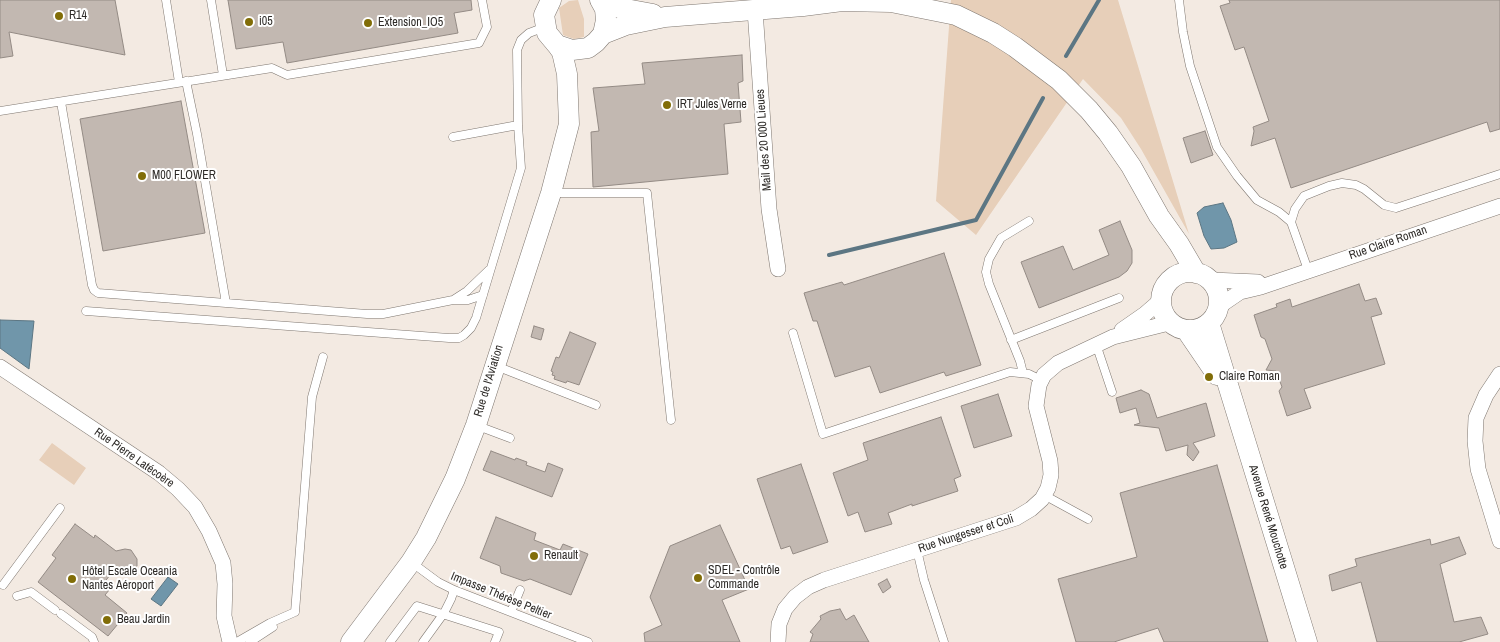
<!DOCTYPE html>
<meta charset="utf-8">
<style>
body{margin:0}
canvas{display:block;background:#f3eae2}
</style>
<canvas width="1500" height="642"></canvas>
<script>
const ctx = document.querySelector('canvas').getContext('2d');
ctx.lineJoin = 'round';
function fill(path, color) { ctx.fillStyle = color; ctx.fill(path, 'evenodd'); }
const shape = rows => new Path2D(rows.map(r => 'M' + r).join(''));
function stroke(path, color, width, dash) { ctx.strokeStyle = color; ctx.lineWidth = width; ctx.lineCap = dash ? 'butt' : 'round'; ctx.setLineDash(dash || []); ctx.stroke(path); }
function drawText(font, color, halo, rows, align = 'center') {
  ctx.font = font + ' "Archivo Narrow",sans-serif'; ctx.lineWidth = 4; ctx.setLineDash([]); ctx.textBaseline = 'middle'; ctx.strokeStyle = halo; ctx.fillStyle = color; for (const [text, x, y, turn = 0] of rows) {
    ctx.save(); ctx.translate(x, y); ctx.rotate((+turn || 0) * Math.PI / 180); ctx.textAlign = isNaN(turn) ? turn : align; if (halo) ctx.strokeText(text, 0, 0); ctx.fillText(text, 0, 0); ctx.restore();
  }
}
fill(shape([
 [578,0,584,19,584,37,574,39,563,35,559,8,569,1],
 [951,0,1118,0,1189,234,1141,149,1121,118,1083,79,976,235,936,201],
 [52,443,86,468,74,485,39,460]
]), '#e7cfb9');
const water = shape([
 [1223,203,1231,220,1237,242,1224,248,1211,249,1204,236,1197,213,1204,207,1223,203],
 [0,320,34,321,29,369,0,348,0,320],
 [168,577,178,584,161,606,151,599,168,577]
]);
fill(water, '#7096aa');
stroke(water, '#5c7683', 1);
stroke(shape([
 [1066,56,1099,0],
 [829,255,976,220,1043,98]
]), '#5c7683', 4);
const building = shape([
 [0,0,115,0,125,55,9,32,13,56,0,58,0,0],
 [228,0,471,0,472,10,454,13,458,33,287,63,283,42,236,49,228,0],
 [1229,0,1500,0,1500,129,1490,132,1487,122,1291,188,1275,138,1251,146,1254,131,1253,127,1269,121,1244,47,1235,50,1220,6,1230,3,1229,0],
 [742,55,743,81,738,83,741,122,724,124,728,174,593,187,591,132,599,131,593,88,645,84,642,63,742,55],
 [181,101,205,233,103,251,80,119,181,101],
 [1205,131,1213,155,1191,163,1183,138,1205,131],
 [1120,221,1132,250,1132,263,1127,271,1119,277,1039,308,1021,262,1063,246,1073,270,1109,255,1099,230,1120,221],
 [944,253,981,365,946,376,944,372,880,393,870,366,835,377,817,321,813,321,804,293,842,282,844,285,944,253],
 [1359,284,1365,301,1376,298,1380,309,1382,314,1371,317,1385,364,1304,389,1311,408,1287,416,1279,391,1282,387,1276,371,1266,370,1272,359,1265,339,1261,337,1254,315,1277,307,1276,304,1290,299,1292,307,1359,284],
 [534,326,544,329,541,340,531,337,534,326],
 [570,332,596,343,579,385,567,381,566,383,554,379,555,376,552,375,553,372,551,371,556,357,559,358,570,332],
 [1141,390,1149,394,1157,418,1206,403,1215,436,1193,443,1199,452,1193,461,1187,455,1188,445,1166,451,1159,428,1134,425,1140,423,1136,408,1120,413,1116,398,1141,390],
 [998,394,1012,436,974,448,961,406,998,394],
 [941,417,961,476,954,479,958,491,912,506,912,504,888,513,892,524,865,532,858,512,848,516,833,473,868,460,863,443,941,417],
 [491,451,515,460,516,458,527,462,526,465,545,472,548,463,563,469,552,497,483,470,491,451],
 [801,464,828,542,793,554,790,546,781,549,757,479,801,464],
 [1217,465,1268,642,1164,642,1158,628,1114,642,1076,642,1058,579,1137,557,1120,493,1217,465],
 [496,517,536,533,534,540,560,550,563,544,588,554,571,595,530,579,524,581,501,573,500,566,480,558,496,517],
 [75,524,94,538,95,535,116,551,125,549,131,550,137,559,137,566,133,571,126,574,114,570,103,584,110,589,105,595,127,613,108,636,38,582,56,558,52,555,75,524],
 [720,525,749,589,722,600,740,642,645,642,644,633,662,625,650,597,670,546,720,525],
 [1459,537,1466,554,1440,564,1454,622,1481,617,1488,634,1459,642,1377,642,1361,582,1332,591,1329,575,1357,566,1355,559,1430,539,1431,545,1459,537],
 [887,579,891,587,883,593,878,584,887,579],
 [840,609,846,620,854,615,869,642,810,642,813,634,810,632,821,619,820,616,830,611,840,609]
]);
fill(building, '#c2b8b1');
stroke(building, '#948b85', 1);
const lane = shape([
 [166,0,179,82],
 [211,0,223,75],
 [1179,0,1183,32,1190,66,1217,147,1237,176,1257,200,1279,212,1291,222,1308,270],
 [186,81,197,134,226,303],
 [61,102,92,285,94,290,98,293,367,314,383,314,453,300,468,300,483,295],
 [0,111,272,68,287,75,479,43,487,27,482,0],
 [453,137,518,125],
 [553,193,647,193,671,420],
 [1291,222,1295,209,1304,196,1329,186,1342,183,1356,185,1364,189,1384,205,1396,208,1500,174],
 [453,300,467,291,489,270],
 [86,311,449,338,459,338,464,335,471,328,476,318,521,168,518,125,517,50,521,40,529,33,545,27],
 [793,333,823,434,1010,372,1029,374,1041,380],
 [1011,340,1119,298],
 [1096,344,1112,392],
 [496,366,596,405],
 [1023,373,1020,361,989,284,986,272,989,259,1001,238,1029,221],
 [478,426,510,438],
 [1044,495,1088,519],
 [917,550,924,580,944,642],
 [411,562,438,582,454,590,588,642],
 [3,585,60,508],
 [17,596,31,592,55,610],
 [295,612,312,397,323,357],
 [511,612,520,590],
 [61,614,92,637,94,642],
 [237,642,270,623,295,612],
 [250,642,273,627],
 [390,642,417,606,499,632,495,642],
 [423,642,444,613,451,599,454,590]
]);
const street = shape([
 [755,10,769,209,778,269],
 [1211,280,1258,282],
 [1218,307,1240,292,1261,287,1500,206],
 [1122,330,1145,314,1160,301],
 [0,367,159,473,178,489,195,507,209,531,223,563,225,584,224,616,230,642],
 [1500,374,1486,395,1476,418,1475,441,1478,469,1500,541],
 [778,642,779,624,785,609,795,597,808,587,824,580,1016,518,1031,509,1042,499,1048,488,1051,475,1050,461,1036,406,1039,385,1044,375,1058,363,1113,337,1169,323]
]);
const secondary = shape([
 [551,0,544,15,547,33,557,45,572,50,588,48,596,42,603,34,606,20,605,9,600,0],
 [603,5,653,14],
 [603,34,626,25,665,17,803,6,842,1,891,2,956,15,993,33,1015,47,1059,80,1089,110,1108,133,1131,166,1159,216,1179,244,1196,273],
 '1161 301a29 29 0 1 1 58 0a29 29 0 1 1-58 0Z',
 [1209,323,1307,642],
 [1187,331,1217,375],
 [351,642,411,562,426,538,455,479,476,425,551,193,569,124,567,74,562,52,557,45]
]);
stroke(lane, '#7f7770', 9);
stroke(street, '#7f7770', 16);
stroke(secondary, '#7f7770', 21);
stroke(lane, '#fff', 8);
stroke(street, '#fff', 15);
stroke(secondary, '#fff', 20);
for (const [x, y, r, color] of [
 [59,16,5,"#816d08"],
 [249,22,5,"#816d08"],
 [368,23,5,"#816d08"],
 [667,105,5,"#816d08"],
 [142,176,5,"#816d08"],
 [1209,377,5,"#816d08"],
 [534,556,5,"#816d08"],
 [698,578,5,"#816d08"],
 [72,579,5,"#816d08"],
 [107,620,5,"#816d08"]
]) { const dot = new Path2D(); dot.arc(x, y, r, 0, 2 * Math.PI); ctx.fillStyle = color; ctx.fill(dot); stroke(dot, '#fff', 2); }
drawText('12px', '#2d2a27', '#fff', [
 ["R14",69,16],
 ["i05",259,22],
 ["Extension_IO5",378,23],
 ["IRT Jules Verne",677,105],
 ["M00 FLOWER",152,176],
 ["Claire Roman",1219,377],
 ["Renault",544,556],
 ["SDEL - Contrôle",708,571],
 ["Commande",708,585],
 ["Hôtel Escale Oceania",82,572],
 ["Nantes Aéroport",82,586],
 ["Beau Jardin",117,620]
], 'left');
drawText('12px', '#2d2a27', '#fff', [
 ["Mail des 20 000 Lieues",764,140,-94],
 ["Rue Claire Roman",1388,243,-19],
 ["Rue de l'Aviation",489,381,-73],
 ["Rue Pierre Latécoère",134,458,35],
 ["Avenue René Mouchotte",1268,517,73],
 ["Rue Nungesser et Coli",966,534,-18],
 ["Impasse Thérèse Peltier",501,596,22]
]);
</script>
